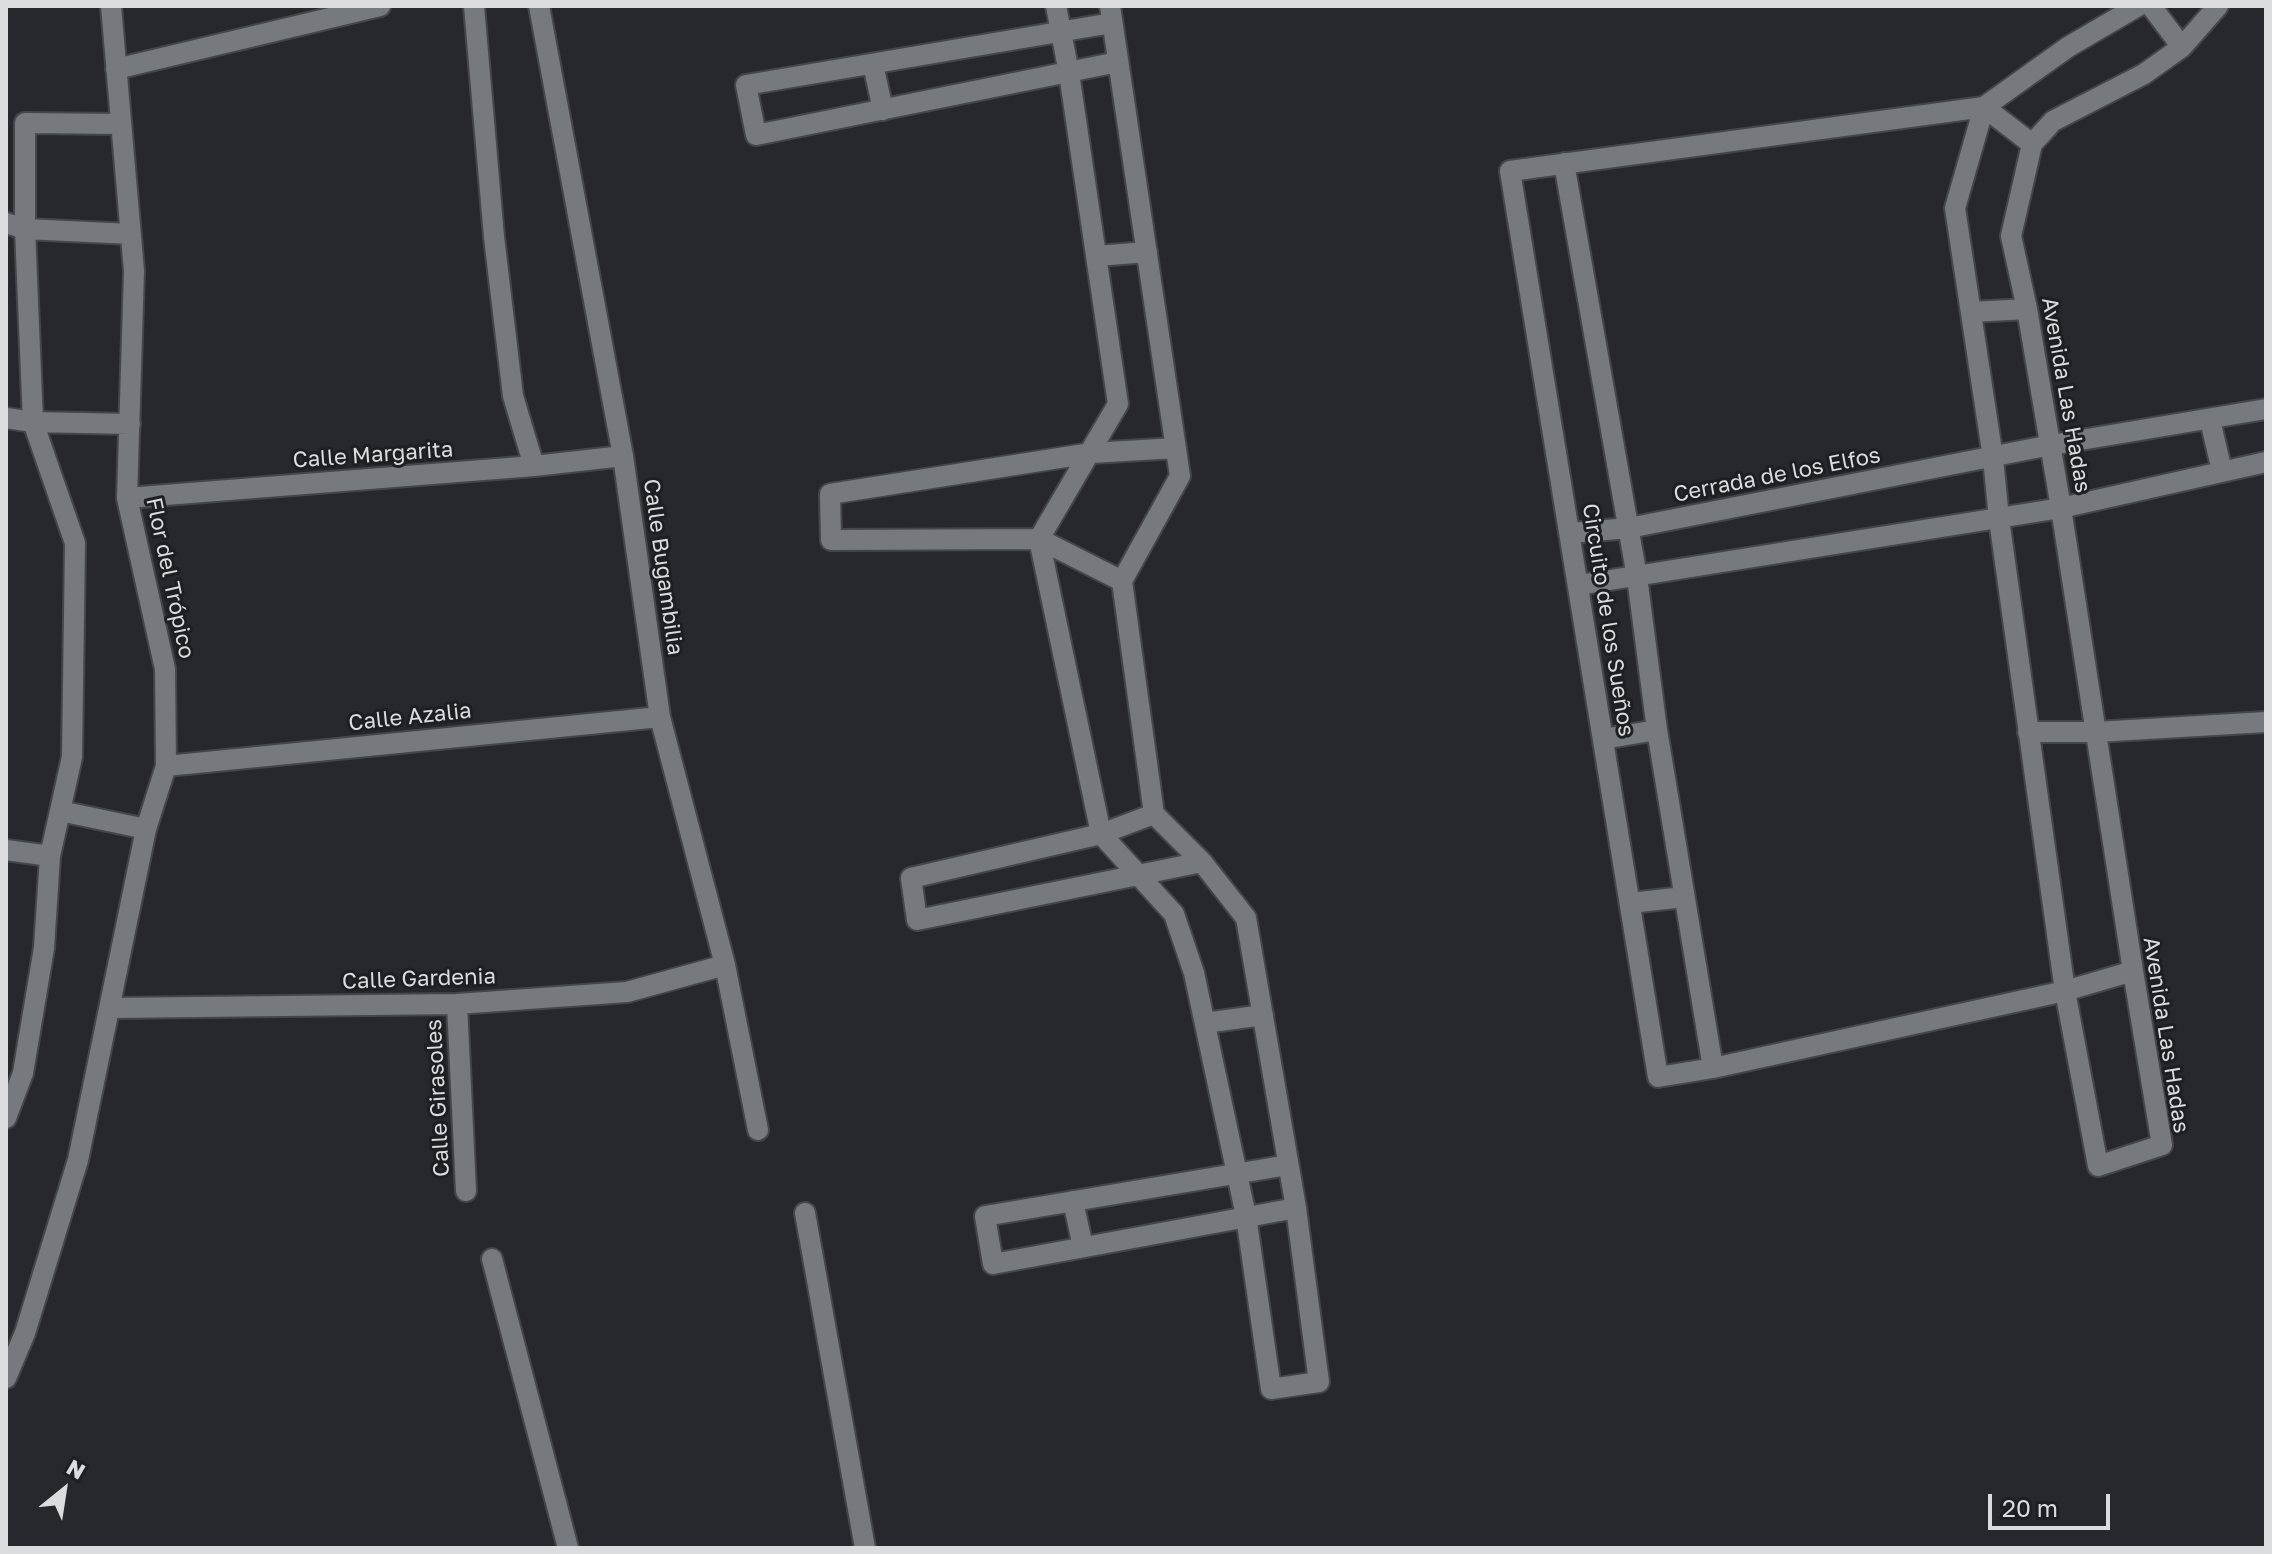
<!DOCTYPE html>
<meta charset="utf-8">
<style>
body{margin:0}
#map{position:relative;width:2272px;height:1554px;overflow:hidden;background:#26282d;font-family:"Golos Text",sans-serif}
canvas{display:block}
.frame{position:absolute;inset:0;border:8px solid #dadcdf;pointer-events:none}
.north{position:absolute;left:24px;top:1450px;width:80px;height:80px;-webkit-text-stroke:6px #1c1f23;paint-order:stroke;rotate:30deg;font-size:22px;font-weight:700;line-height:32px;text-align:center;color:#dadcdf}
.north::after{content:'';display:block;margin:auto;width:28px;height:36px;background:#dadcdf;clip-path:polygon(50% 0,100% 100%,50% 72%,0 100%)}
.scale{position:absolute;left:1988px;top:1494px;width:122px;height:36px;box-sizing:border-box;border:4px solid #dadcdf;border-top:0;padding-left:10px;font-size:24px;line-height:28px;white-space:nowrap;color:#dadcdf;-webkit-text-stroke:6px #1c1f23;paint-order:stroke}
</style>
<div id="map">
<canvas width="2272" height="1554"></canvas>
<div class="frame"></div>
<div class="north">N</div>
<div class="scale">20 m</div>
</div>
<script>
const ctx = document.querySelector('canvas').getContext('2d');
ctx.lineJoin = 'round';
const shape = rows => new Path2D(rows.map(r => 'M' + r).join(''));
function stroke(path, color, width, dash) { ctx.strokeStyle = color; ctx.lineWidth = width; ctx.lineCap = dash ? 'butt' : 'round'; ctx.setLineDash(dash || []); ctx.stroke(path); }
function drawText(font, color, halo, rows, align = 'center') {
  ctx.font = font + ' "Golos Text",sans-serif'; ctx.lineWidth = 6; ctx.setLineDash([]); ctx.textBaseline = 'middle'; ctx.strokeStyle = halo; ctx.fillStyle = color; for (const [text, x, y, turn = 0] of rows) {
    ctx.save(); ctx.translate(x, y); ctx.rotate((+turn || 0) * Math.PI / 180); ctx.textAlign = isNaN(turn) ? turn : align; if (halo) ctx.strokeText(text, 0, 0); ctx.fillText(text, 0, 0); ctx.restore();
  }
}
const minor = shape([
 [474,6,494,237,513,396,534,466],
 [539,6,623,456,660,717,725,965,758,1130],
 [1056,6,1069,73,1118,404,1039,539,1101,834,1174,914,1194,973,1246,1216,1271,1389,1319,1382,1296,1208,1246,918,1202,862,1154,814,1122,581,1180,476,1110,6],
 [2138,6,2068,47,1984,107,1955,208,1993,458,1999,519,2065,991,2098,1166,2162,1145,2133,971,2061,508,2027,309,2011,236,2032,144,2053,121,2144,74,2182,47,2218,6],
 [2151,6,2182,47],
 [1112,23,746,85,756,135,1118,62],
 [873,64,883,110],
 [116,69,380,6],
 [2032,144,1984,107,1510,171,1658,1077,1713,1068,2065,991,2133,971],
 [1564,163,1637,577,1657,730,1713,1068],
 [6,223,25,229,131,234],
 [1097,256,1147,252],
 [1971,312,2027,309],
 [6,418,33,422,130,424],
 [2210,420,2222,471],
 [127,498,534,466,623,456],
 [1570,533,1629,528,2051,445,2266,409],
 [1122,581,1039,539,831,540,830,494,1091,453,1176,448],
 [1579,585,2061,508,2266,462],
 [2028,732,2096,732,2266,722],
 [1603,739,1657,730],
 [166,766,660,717],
 [60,811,146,829],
 [1154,814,1101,834,911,878,917,920,1202,862],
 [6,850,50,856],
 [1630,903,1684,897],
 [457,1004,466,1191],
 [110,1008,457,1004,627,992,725,965],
 [1205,1023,1263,1015],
 [6,1118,23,1073,44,948,50,856,72,757,75,543,33,422,25,229,25,123,121,124],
 [1288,1165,985,1216,993,1264,1296,1208],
 [1073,1201,1083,1247],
 [805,1213,865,1548],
 [492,1259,568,1548],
 [6,1378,25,1333,78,1160,146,829,166,766,165,669,127,498,134,271,111,6]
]);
stroke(minor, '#44464a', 24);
stroke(minor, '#76797e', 20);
drawText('22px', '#dadcdf', '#1c1f23', [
 ["Avenida Las Hadas",2066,395,80],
 ["Calle Margarita",373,455,-4],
 ["Cerrada de los Elfos",1777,475,-11],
 ["Calle Bugambilia",663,567,82],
 ["Flor del Trópico",170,578,78],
 ["Circuito de los Sueños",1608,620,81],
 ["Calle Azalia",410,717,-6],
 ["Calle Gardenia",419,979,-2],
 ["Avenida Las Hadas",2166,1035,81],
 ["Calle Girasoles",438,1098,-93]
]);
</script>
